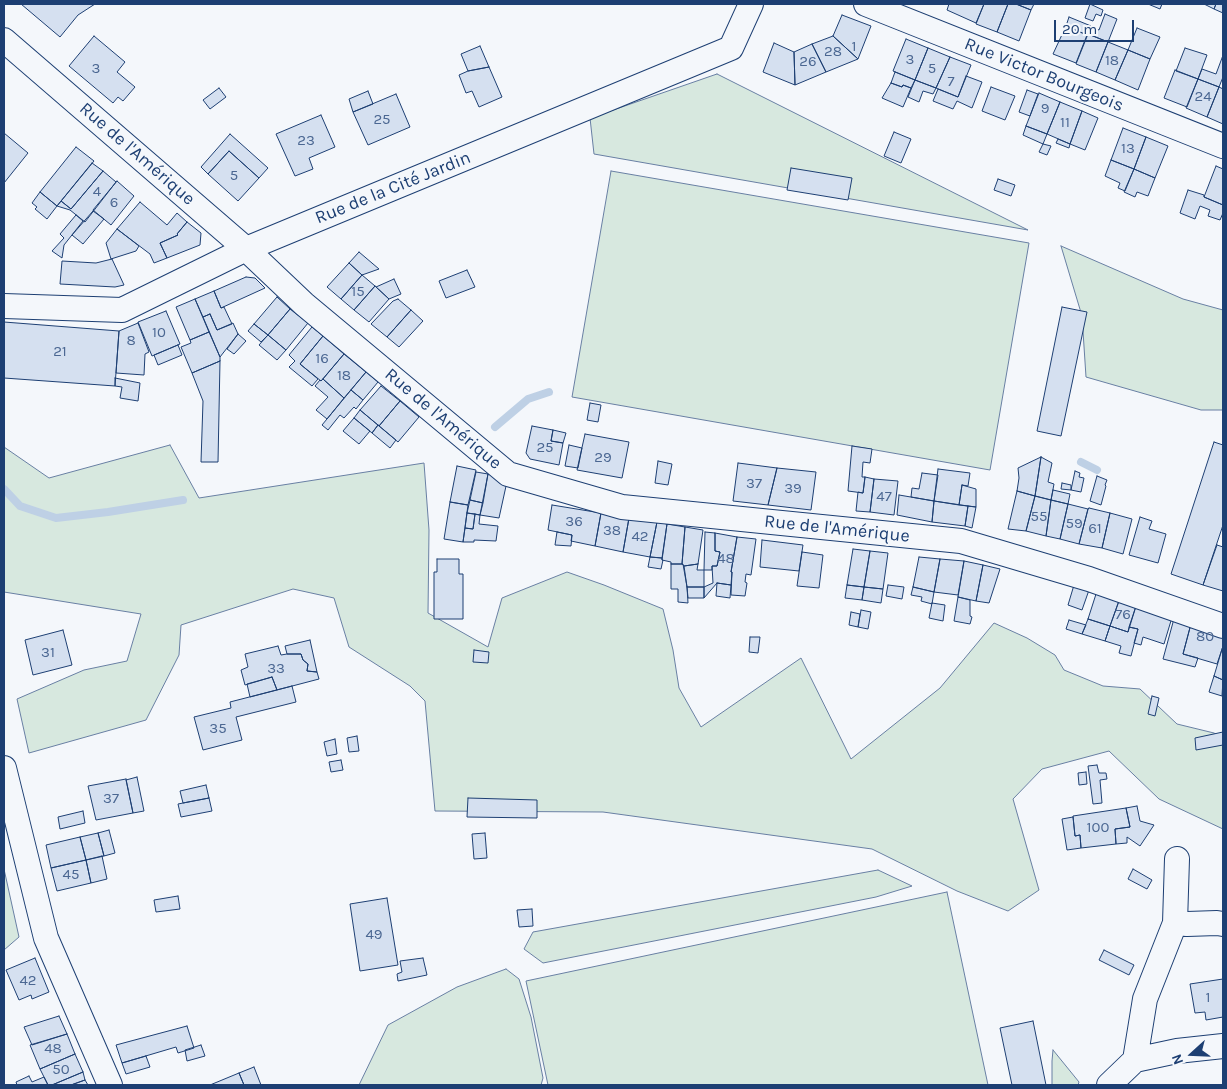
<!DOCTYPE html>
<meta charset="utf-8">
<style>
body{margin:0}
#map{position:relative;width:1227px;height:1089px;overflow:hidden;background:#f4f7fb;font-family:Karla,sans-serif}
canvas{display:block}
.frame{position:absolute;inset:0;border:5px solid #1d3f73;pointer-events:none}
.north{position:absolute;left:1167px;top:1029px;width:50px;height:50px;-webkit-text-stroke:4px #f4f7fb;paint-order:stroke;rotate:250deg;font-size:14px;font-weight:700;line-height:20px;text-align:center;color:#1d3f73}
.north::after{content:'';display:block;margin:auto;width:18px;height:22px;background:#1d3f73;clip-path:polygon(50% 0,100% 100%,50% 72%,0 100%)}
.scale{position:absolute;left:1054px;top:20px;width:80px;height:22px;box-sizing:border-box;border:2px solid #1d3f73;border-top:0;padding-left:6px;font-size:15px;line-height:18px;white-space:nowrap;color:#1d3f73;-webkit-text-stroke:4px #f4f7fb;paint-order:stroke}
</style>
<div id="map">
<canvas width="1227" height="1089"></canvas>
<div class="frame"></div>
<div class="north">N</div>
<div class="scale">20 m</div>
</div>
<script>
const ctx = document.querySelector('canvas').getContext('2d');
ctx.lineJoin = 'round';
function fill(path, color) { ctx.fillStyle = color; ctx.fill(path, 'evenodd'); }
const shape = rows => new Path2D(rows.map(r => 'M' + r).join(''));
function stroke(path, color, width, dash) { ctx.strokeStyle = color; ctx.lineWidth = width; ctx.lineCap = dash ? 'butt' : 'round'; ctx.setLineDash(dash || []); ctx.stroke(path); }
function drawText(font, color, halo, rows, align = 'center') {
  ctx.font = font + ' Karla,sans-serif'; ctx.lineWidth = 4; ctx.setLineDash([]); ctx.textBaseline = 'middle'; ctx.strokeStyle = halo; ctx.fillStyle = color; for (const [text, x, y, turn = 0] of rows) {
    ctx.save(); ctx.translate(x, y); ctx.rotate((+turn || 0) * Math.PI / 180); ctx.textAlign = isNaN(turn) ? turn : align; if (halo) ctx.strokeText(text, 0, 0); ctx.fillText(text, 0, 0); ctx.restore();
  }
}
const green = shape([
 [717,74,1028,230,594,154,590,118,717,74],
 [611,171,1029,243,990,470,572,397,611,171],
 [1061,246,1183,299,1223,310,1223,410,1201,410,1086,377,1082,316,1061,246],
 [170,445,199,498,424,463,429,530,428,613,488,647,502,598,567,572,604,585,663,609,673,650,679,688,701,727,801,658,851,759,940,688,994,623,1027,638,1055,655,1064,670,1103,686,1140,689,1177,724,1214,733,1223,738,1223,829,1159,799,1109,751,1042,769,1013,799,1039,890,1008,911,957,891,872,849,603,812,435,811,425,701,410,686,349,647,334,598,293,589,181,625,179,655,146,720,29,753,17,699,84,670,127,661,141,614,4,592,4,447,49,478,170,445],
 [4,869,19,937,4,950,4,869],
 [878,870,912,886,876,897,543,963,524,949,533,932,878,870],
 [947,892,988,1085,548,1085,526,981,947,892],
 [506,969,519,979,531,1017,543,1078,541,1085,359,1085,388,1025,457,987,506,969],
 [1053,1050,1079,1082,1078,1085,1052,1085,1052,1061,1053,1050]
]);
fill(green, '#d7e8df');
stroke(green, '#687fa3', 1);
stroke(shape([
 [495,427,528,399,549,392],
 [1081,462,1097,470],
 [4,489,20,506,56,518,108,512,183,500]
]), '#bed0e5', 8);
const building = shape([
 [21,4,95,4,78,15,60,37,21,4],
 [949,4,984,4,976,23,947,10,949,4],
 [984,4,1008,4,997,32,976,24,984,4],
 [1008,4,1016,4,1031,10,1019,41,997,32,1008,4],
 [1016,4,1034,4,1031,10,1016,4],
 [1090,4,1103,10,1101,16,1096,14,1093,21,1085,18,1090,4],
 [1148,4,1162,4,1160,9,1148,4],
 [1204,4,1216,4,1214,9,1204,4],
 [1216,4,1223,4,1223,13,1214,9,1216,4],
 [1105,14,1117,19,1108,42,1088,34,1091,27,1099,30,1105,14],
 [842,15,871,26,858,59,833,36,842,15],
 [1069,17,1091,26,1087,35,1066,26,1069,17],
 [1066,26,1087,35,1076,63,1053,54,1066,26],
 [1137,28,1160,37,1150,59,1128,50,1137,28],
 [1088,34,1108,42,1096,72,1076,64,1088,34],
 [94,36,125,62,117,72,135,87,123,101,118,97,113,103,69,66,94,36],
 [833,36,858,59,826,72,812,44,833,36],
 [906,39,928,48,915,80,893,71,906,39],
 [1108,42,1128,50,1115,80,1096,72,1108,42],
 [774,43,794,52,795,85,763,72,774,43],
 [812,44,826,72,795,85,794,52,812,44],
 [480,46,489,67,468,71,461,54,480,46],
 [928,48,950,57,936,88,915,80,928,48],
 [1185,48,1207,55,1198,79,1176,71,1185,48],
 [1128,50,1150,59,1138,90,1115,80,1128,50],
 [950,57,971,65,958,97,936,88,950,57],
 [1222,58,1223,59,1223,77,1219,87,1198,79,1202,69,1216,74,1222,58],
 [489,67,502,97,479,107,472,91,466,93,459,75,468,71,489,67],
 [1175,70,1198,79,1187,107,1164,98,1175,70],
 [895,72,915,80,911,88,903,85,902,87,891,83,895,72],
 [966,76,982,82,972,108,957,101,953,109,933,101,938,89,958,97,966,76],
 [1198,79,1219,87,1207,117,1186,108,1198,79],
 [915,80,936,88,933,94,923,91,919,102,908,97,915,80],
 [891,83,902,87,903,85,911,88,903,107,882,98,891,83],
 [991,87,1015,96,1005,120,982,111,991,87],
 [1219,87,1223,89,1223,124,1207,117,1219,87],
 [219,88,226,97,210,109,203,100,219,88],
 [1027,90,1038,94,1030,116,1019,112,1027,90],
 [368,91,373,104,353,112,349,99,368,91],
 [1039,93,1060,102,1047,134,1026,126,1039,93],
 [396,94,410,127,368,145,353,112,396,94],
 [1060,102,1082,111,1070,144,1047,134,1060,102],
 [1082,111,1098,118,1085,150,1070,144,1069,148,1056,143,1058,139,1070,144,1082,111],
 [321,115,335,147,309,158,313,169,295,176,276,134,321,115],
 [1026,126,1047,134,1043,144,1023,135,1026,126],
 [1123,128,1146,137,1134,169,1111,160,1123,128],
 [894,132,911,139,901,163,884,156,894,132],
 [4,133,28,153,4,183,4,133],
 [230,134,268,168,259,178,229,151,208,174,201,167,230,134],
 [1146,137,1168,146,1155,178,1134,169,1146,137],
 [1043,144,1051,146,1047,155,1039,152,1043,144],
 [76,147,94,161,57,206,40,192,76,147],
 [229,151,259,178,238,201,208,174,229,151],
 [1111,160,1134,169,1125,191,1118,188,1120,183,1105,176,1111,160],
 [92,163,103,171,71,209,61,201,92,163],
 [1216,166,1223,169,1223,205,1204,197,1216,166],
 [791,168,852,178,848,200,787,190,791,168],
 [1134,169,1155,178,1148,196,1137,192,1135,197,1124,192,1134,169],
 [103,171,116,182,85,222,70,210,57,206,61,201,71,209,103,171],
 [998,179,1015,185,1011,196,994,190,998,179],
 [117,181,134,196,111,225,93,210,117,181],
 [1188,190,1204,195,1204,197,1223,205,1223,213,1220,220,1208,216,1210,210,1200,206,1195,219,1180,213,1188,190],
 [40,192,57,206,47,219,35,209,37,207,32,203,40,192],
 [140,202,167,225,177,213,187,222,177,234,178,235,160,243,167,258,154,263,150,254,117,229,140,202],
 [93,211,104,219,83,244,72,235,93,211],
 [76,215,83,221,64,245,62,258,52,251,64,238,60,234,76,215],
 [187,222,201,233,200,245,167,258,160,243,178,235,177,234,187,222],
 [117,229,139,246,136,251,111,259,106,243,117,229],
 [359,252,379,269,362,275,349,263,359,252],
 [112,259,124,285,115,287,60,284,62,261,96,263,112,259],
 [349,263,362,275,341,299,327,287,349,263],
 [467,270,475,287,446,298,439,281,467,270],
 [362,275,375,286,354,310,341,299,362,275],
 [246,277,255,278,265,288,221,308,214,291,246,277],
 [394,279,401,294,389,299,376,287,394,279],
 [375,286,389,299,369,322,354,310,375,286],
 [214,291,221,308,224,307,232,324,217,330,210,314,203,317,195,299,214,291],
 [277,297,290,309,268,335,254,324,277,297],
 [195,299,209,332,190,340,176,307,195,299],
 [398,299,411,310,387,337,371,324,393,301,398,299],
 [1062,307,1087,312,1061,436,1037,431,1062,307],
 [290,309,308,323,286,350,268,335,290,309],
 [411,310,423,321,399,347,387,337,411,310],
 [166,311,180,344,152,356,138,322,166,311],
 [210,314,217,330,233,323,238,334,220,357,203,317,210,314],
 [4,322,119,331,115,386,4,378,4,322],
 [138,323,149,352,145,354,144,375,116,373,119,331,138,323],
 [254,324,268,335,261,342,248,331,254,324],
 [312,327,323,336,300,364,318,379,312,386,289,367,295,361,289,355,312,327],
 [209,332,220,357,220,361,192,373,181,347,191,343,190,340,209,332],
 [238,334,246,341,234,354,227,349,238,334],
 [268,335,286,350,277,360,259,345,268,335],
 [323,336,344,354,321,381,300,364,323,336],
 [178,345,182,355,158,365,154,355,178,345],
 [344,354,366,372,344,398,323,379,344,354],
 [220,361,218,462,201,462,203,401,192,373,220,361],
 [366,372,378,382,363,400,351,390,366,372],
 [115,378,140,383,138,401,120,398,122,387,115,386,115,378],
 [323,379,344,398,327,419,316,410,328,397,315,386,320,380,321,381,323,379],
 [381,386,400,401,379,426,360,410,381,386],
 [351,390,363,400,356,409,354,407,344,418,340,415,328,430,322,425,351,390],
 [400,401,419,417,398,442,379,426,400,401],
 [590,403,601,405,598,422,587,420,590,403],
 [360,410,378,425,372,433,354,418,360,410],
 [354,418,370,431,359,444,343,431,354,418],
 [378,425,396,440,390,448,372,433,378,425],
 [532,426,553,430,551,441,563,443,559,465,530,459,526,453,532,426],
 [553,430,566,433,563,443,551,441,553,430],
 [585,434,629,442,622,478,577,470,585,434],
 [1214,442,1223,445,1223,525,1203,585,1171,574,1214,442],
 [569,445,582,448,578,468,565,466,569,445],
 [852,446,872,449,870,463,863,462,862,477,865,477,863,493,848,491,852,446],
 [1041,457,1035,496,1017,491,1019,478,1018,468,1041,457],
 [1041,457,1052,463,1048,482,1054,484,1051,500,1035,496,1041,457],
 [658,461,672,464,668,485,655,483,658,461],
 [738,463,777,468,768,505,733,501,738,463],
 [457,466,476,470,468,505,450,502,457,466],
 [777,468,816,472,811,510,768,505,777,468],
 [938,469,970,473,968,486,962,485,959,505,934,501,938,469],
 [1075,471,1080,473,1079,477,1084,478,1081,492,1071,490,1075,471],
 [476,472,488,474,483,503,470,500,476,472],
 [922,473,938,475,934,501,911,497,912,488,919,489,922,473],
 [488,474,508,477,499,518,480,515,488,474],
 [1097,476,1107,480,1105,485,1106,486,1101,505,1090,501,1097,476],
 [865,477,874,479,870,512,856,511,858,492,863,493,865,477],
 [874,479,898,481,894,515,870,512,874,479],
 [1062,483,1071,485,1071,490,1061,489,1062,483],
 [962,485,976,489,976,507,959,505,962,485],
 [1053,490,1070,494,1068,504,1051,500,1053,490],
 [1017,491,1035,496,1026,531,1008,529,1017,491],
 [899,495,934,501,932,522,897,515,899,495],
 [1035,496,1051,500,1046,536,1026,531,1035,496],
 [470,500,483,503,480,515,467,513,470,500],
 [1051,500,1068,504,1060,539,1046,536,1051,500],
 [934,501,968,506,965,526,932,522,934,501],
 [450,502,468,505,463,542,444,539,450,502],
 [1068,504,1088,509,1079,544,1060,539,1068,504],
 [552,505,601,513,595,546,571,541,572,535,548,530,552,505],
 [968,506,976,507,972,528,965,526,968,506],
 [1089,508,1110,513,1102,548,1079,544,1088,509,1089,508],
 [467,513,475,514,473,529,465,528,467,513],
 [601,513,629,518,623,552,595,546,601,513],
 [1110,513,1132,519,1123,554,1102,548,1110,513],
 [475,514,480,515,479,524,498,526,496,541,474,540,474,542,463,542,465,528,473,529,475,514],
 [1140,517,1152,521,1149,529,1166,534,1158,563,1129,555,1140,517],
 [629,518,657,522,650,557,623,552,629,518],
 [657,522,667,524,662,558,650,557,657,522],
 [667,524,685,527,682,564,671,564,671,562,662,560,667,524],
 [685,527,703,530,698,564,684,566,682,564,685,527],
 [557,532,572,535,571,546,555,545,557,532],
 [705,532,715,533,715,551,720,552,717,566,712,566,712,570,704,570,705,532],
 [715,533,737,537,731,572,732,572,731,585,717,583,704,598,704,587,713,583,712,566,717,566,720,552,715,551,715,533],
 [737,537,756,539,751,575,746,574,745,582,747,583,745,596,731,595,732,572,731,572,737,537],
 [762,540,803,545,799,571,760,567,762,540],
 [1217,545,1223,547,1223,591,1203,585,1217,545],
 [853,549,870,551,864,587,847,585,853,549],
 [870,551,888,553,883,589,864,587,870,551],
 [802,552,823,555,819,588,797,586,802,552],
 [650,557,662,558,662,560,663,560,661,569,648,567,650,557],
 [919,557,940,559,934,592,913,587,919,557],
 [437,559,459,559,459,574,463,574,463,619,434,619,434,572,437,572,437,559],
 [940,559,964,561,958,595,934,592,940,559],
 [964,561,983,565,976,601,958,597,964,561],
 [671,564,683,564,687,587,688,603,678,602,678,589,671,589,671,564],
 [698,564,697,570,704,570,704,587,687,587,684,566,698,564],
 [983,565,1000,569,989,603,976,601,983,565],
 [717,583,731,585,730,598,716,596,717,583],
 [847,585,864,587,862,600,845,598,847,585],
 [888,585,904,587,902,599,886,596,888,585],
 [1074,585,1089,590,1082,610,1068,605,1074,585],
 [687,587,704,587,704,598,688,598,687,587],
 [864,587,883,589,881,603,862,600,864,587],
 [913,587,934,592,932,604,921,601,922,597,911,595,913,587],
 [1097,591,1120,598,1110,626,1088,619,1097,591],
 [958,597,970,600,970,616,972,617,970,624,954,621,958,597],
 [1120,598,1137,603,1128,632,1110,626,1120,598],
 [932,603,945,605,943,621,929,618,932,603],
 [1137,603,1173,614,1164,644,1143,637,1141,645,1134,643,1138,629,1129,627,1137,603],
 [861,610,871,612,868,629,858,627,861,610],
 [851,612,860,614,858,627,849,625,851,612],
 [1175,615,1192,620,1183,654,1198,658,1195,667,1163,659,1175,615],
 [1088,619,1110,626,1105,641,1082,634,1088,619],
 [1069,620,1086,625,1082,634,1066,629,1069,620],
 [1192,620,1223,629,1223,646,1217,664,1183,654,1192,620],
 [1110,626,1128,632,1129,627,1138,629,1131,656,1119,653,1121,646,1105,641,1110,626],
 [63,630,72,665,33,675,25,640,63,630],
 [750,637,760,637,758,653,749,652,750,637],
 [310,640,317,672,307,671,308,664,303,660,301,654,287,654,285,646,310,640],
 [278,646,281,655,287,654,301,654,303,660,308,664,307,671,317,672,319,679,277,690,272,677,245,685,241,670,248,667,245,654,278,646],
 [1223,646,1223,680,1214,676,1223,646],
 [474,650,489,652,488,663,473,662,474,650],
 [1214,676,1223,680,1222,696,1209,692,1214,676],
 [272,677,277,690,250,697,247,684,272,677],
 [292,686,296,702,236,717,242,740,203,750,194,717,231,708,230,702,292,686],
 [1152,696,1159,698,1155,716,1148,714,1152,696],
 [1223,732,1223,745,1196,750,1195,738,1223,732],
 [357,736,359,751,349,752,347,738,357,736],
 [335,739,337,754,327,756,324,742,335,739],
 [341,760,343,770,331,772,329,762,341,760],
 [1097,765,1099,773,1106,773,1107,779,1100,780,1102,803,1093,804,1088,766,1097,765],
 [1086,772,1087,784,1079,785,1078,773,1086,772],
 [137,777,144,811,133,813,126,780,137,777],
 [126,779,133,813,96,820,88,786,126,779],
 [206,785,209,798,183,803,180,791,206,785],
 [209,798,212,811,181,817,178,804,209,798],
 [468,798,537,800,537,818,467,817,468,798],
 [1137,806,1140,821,1154,825,1140,846,1127,837,1127,843,1116,844,1115,829,1130,827,1126,808,1137,806],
 [1126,808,1130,827,1115,829,1116,844,1081,848,1080,835,1075,836,1073,816,1126,808],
 [83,811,85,823,60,829,58,817,83,811],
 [1073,817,1075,836,1080,835,1081,848,1067,850,1062,819,1073,817],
 [109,830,115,853,104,856,98,833,109,830],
 [98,833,104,856,86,860,80,837,98,833],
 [485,833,487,858,474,859,472,834,485,833],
 [80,837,86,860,51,868,46,845,80,837],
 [102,856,107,879,91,883,86,860,102,856],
 [86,860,91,883,57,891,51,868,86,860],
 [1133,869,1152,880,1147,889,1128,879,1133,869],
 [178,896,180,909,156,912,154,900,178,896],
 [387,898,398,965,360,971,350,904,387,898],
 [532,909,533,926,519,927,517,910,532,909],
 [1104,950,1134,965,1129,975,1099,960,1104,950],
 [35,958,49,992,32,999,31,995,19,1000,6,970,35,958],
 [423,958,427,975,398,981,397,974,402,972,400,961,423,958],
 [1223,979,1223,1017,1206,1020,1205,1012,1195,1013,1190,984,1223,979],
 [59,1016,67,1034,32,1045,24,1027,59,1016],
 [1033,1021,1046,1085,1012,1085,1000,1028,1033,1021],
 [187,1026,194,1048,178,1053,176,1047,122,1063,116,1045,187,1026],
 [67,1034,75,1054,40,1069,30,1045,67,1034],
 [201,1045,205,1056,187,1061,185,1050,201,1045],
 [75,1054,83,1072,52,1085,48,1085,40,1069,75,1054],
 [146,1056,150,1067,126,1074,122,1063,146,1056],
 [254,1067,261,1085,244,1085,239,1073,254,1067],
 [83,1072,85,1080,71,1085,52,1085,83,1072],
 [239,1073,244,1085,210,1085,239,1073],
 [29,1076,32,1082,44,1077,48,1085,17,1085,16,1082,29,1076],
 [85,1080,88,1085,71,1085,85,1080]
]);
fill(building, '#d5e0f0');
stroke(building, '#1d3f73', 1);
const minor = shape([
 [866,4,1223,146],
 [4,40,246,249,304,304,508,474,622,507,961,541,1089,579,1223,626],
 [4,306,122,310,246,249,731,48,751,4],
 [4,768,46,938,110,1085],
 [1175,923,1177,859],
 [1135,1060,1145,999,1175,923,1187,924,1217,923,1223,924],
 [1109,1085,1135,1060,1177,1051,1223,1046]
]);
stroke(minor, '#1d3f73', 26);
stroke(minor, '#f4f7fb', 24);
drawText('15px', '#4b6792', null, [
 ["1",854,47],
 ["28",833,52],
 ["3",910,60],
 ["18",1112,61],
 ["26",808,62],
 ["3",96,69],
 ["5",932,69],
 ["7",951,82],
 ["24",1203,97],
 ["9",1045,109],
 ["25",382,120],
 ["11",1065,123],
 ["23",306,141],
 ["13",1128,149],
 ["5",234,176],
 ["4",97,192],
 ["6",114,203],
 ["15",358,292],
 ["10",159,333],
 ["8",131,341],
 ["21",60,352],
 ["16",322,359],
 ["18",344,376],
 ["25",545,448],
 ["29",603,458],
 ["37",754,484],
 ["39",793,489],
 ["47",884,497],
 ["55",1039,517],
 ["36",574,522],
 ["59",1074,524],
 ["61",1095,529],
 ["38",612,531],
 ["42",640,537],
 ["48",726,559],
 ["76",1123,615],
 ["80",1205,637],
 ["31",48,653],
 ["33",276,669],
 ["35",218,729],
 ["37",111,799],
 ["100",1098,828],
 ["45",71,875],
 ["49",374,935],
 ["42",28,981],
 ["1",1208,998],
 ["48",53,1049],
 ["50",61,1070]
]);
drawText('18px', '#1d3f73', '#f4f7fb', [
 ["Rue Victor Bourgeois",1044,75,22],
 ["Rue de l'Amérique",137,154,41],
 ["Rue de la Cité Jardin",393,188,-22],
 ["Rue de l'Amérique",443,419,40],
 ["Rue de l'Amérique",837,529,6]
]);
</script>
